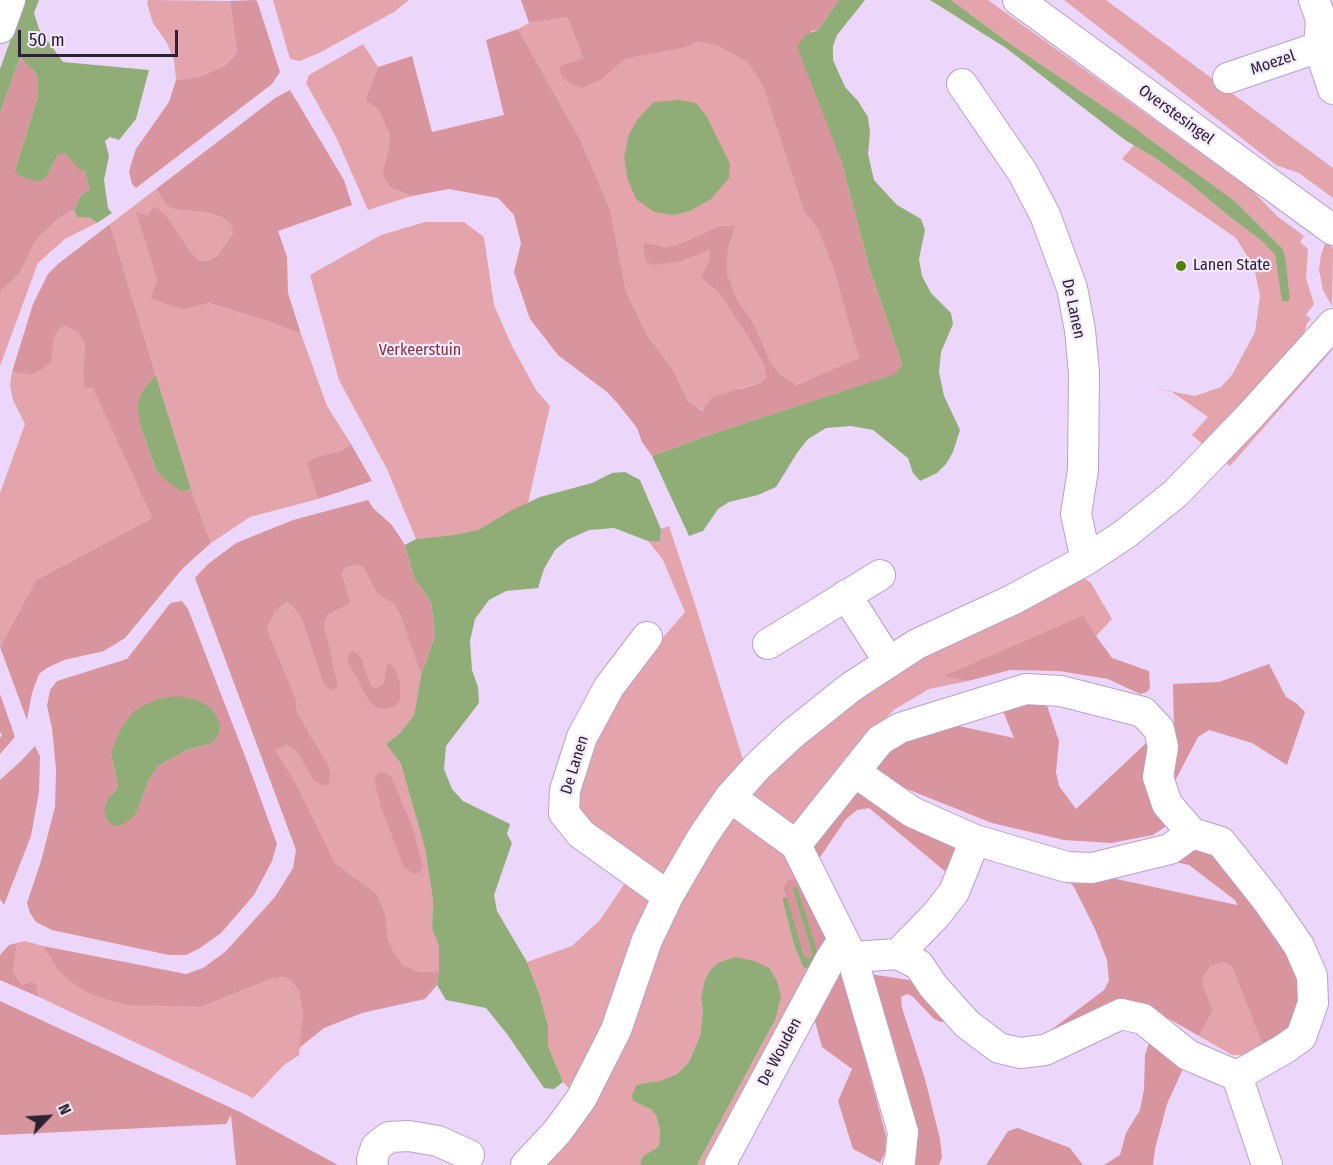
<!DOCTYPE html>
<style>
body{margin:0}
#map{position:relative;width:1333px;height:1165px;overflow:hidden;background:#ecd7fb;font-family:"Fira Sans Condensed",sans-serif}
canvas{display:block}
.north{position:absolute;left:18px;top:1087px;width:60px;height:60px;-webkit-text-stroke:4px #f3e9fb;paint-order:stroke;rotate:65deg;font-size:16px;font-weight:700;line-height:24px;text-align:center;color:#2c2233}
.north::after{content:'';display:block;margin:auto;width:21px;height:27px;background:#2c2233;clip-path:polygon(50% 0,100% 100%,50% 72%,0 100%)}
.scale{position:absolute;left:18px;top:30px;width:160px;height:27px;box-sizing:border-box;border:3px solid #2c2233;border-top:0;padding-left:8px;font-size:18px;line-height:21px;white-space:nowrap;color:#2c2233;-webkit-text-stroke:4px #f3e9fb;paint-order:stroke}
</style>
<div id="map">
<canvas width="1333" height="1165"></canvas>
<div class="north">N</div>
<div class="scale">50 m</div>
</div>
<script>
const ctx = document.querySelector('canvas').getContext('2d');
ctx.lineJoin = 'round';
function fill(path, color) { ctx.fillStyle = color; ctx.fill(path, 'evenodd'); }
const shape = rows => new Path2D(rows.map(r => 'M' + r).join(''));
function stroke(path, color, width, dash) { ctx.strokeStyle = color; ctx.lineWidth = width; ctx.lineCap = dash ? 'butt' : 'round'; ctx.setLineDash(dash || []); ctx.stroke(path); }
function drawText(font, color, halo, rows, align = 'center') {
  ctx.font = font + ' "Fira Sans Condensed",sans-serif'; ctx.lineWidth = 4.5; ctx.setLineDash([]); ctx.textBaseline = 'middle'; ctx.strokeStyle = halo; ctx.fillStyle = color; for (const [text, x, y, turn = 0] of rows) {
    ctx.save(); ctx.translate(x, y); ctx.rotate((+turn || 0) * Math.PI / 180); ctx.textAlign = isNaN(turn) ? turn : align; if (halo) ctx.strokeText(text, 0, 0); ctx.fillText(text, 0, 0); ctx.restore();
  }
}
fill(shape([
 [148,0,230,1,237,52,223,67,198,77,176,80,174,60,167,43,153,23,147,3],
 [273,0,409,0,394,12,319,53,300,61,290,59],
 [951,0,988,0,1253,191,1277,216,1304,236,1300,242,1308,249,1306,278,1314,304,1306,315,1311,319,1307,323,1301,345,1209,450,1192,435,1208,417,1172,392,1154,388,1195,396,1221,387,1232,375,1255,332,1260,296,1254,267,1236,238,1122,159,1134,145,1152,156,1183,178,1230,217,1262,241,1275,255,1283,301,1290,299,1286,261,1283,249,1236,202,1122,119,1009,43],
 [1064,0,1106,0,1333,168,1333,198,1299,173,1276,165],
 [567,17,583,58,561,66,601,80,626,59,688,47,697,42,716,45,747,62,758,75,763,87,804,212,817,228,833,267,854,343,861,359,795,385,781,375,771,363,754,324,738,301,727,273,728,248,736,226,719,226,677,245,665,247,647,243,682,261,710,250,709,261,702,279,719,293,750,340,764,366,766,378,760,383,741,388,704,411,688,401,672,368,647,335,626,291,610,209,580,139,518,29,529,23],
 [363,44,378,67,365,100,378,110,390,135,388,151,383,170,393,189,412,196,368,210,336,137,306,83,309,75],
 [156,189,165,203,180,210,205,212,221,217,230,223,233,233,217,256,207,261,199,260,191,253,167,216,153,207,147,215,157,279,152,298,182,310,207,303,271,322,301,334,327,406,351,444,340,451,315,457,308,463,318,499,250,517,211,543,191,489,110,224],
 [74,210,77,217,92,218,97,223,65,239,38,263,0,366,0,292,20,273,36,240,59,218],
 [425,222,464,222,484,237,494,305,511,344,536,390,550,406,528,503,478,530,453,535,416,539,387,469,339,380,310,275,381,235],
 [1326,241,1330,243,1333,249,1332,306,1323,290,1319,270,1321,255],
 [65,326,78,332,82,336,85,344,83,373,86,388,93,387,152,518,36,580,0,647,0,493,25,424,13,400,10,386,12,372,31,375,40,371,50,362,54,338,60,328],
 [1333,349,1230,466,1223,460,1314,357],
 [669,526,694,601,744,763,665,872,657,876,574,809,591,734,661,640,685,612,663,560,648,541,660,541,661,529],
 [355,565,363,567,377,594,394,604,400,613,421,675,414,715,400,733,386,744,401,764,425,849,433,900,432,929,439,946,439,971,419,972,403,965,392,951,388,940,386,916,377,894,335,863,298,787,274,750,287,745,297,752,302,760,326,761,297,712,296,699,267,629,273,612,286,602,292,605,302,620,323,683,337,686,324,624,328,615,351,603,342,574,345,568],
 [348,659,362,660,371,685,376,688,384,683,385,673,383,709,376,708,368,700],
 [1083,577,1091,583,1112,619,1096,636,1084,615,946,676,968,681,929,689,895,709,843,760,826,789,792,827,748,797,776,764,899,666],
 [736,817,791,859,808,882,783,889,785,897,783,897,783,902,794,945,803,967,811,967,714,1165,697,1165,775,1020,735,957,719,962,710,970,704,982,701,998,703,1011,700,1036,689,1062,677,1074,660,1081,642,1083,633,1101,650,1109,656,1115,660,1130,659,1146,642,1157,640,1165,537,1165,657,939,724,821],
 [627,880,651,901,598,1039,571,1090,563,1082,548,1046,548,1026,540,996,527,962,572,946,600,920],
 [25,941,43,946,58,970,175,1006,201,1007,271,979,282,977,292,981,299,992,303,1014,299,1055,284,1065,253,1098,39,997,36,983,30,982,22,985,13,971,17,943],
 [1222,962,1232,967,1264,1049,1244,1055,1232,1055,1199,1036,1213,1010,1203,985,1204,976,1210,967]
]), '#e4a4ac');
fill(shape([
 [255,0,257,1,280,72,272,84,136,188,132,184,129,172,132,161,136,149,169,102,176,80,198,77,223,67,232,58,237,52,230,1],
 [521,0,839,0,818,30,811,31,841,160,869,267,902,364,896,374,709,435,652,456,642,442,637,428,619,405,607,392,558,355,530,319,514,272,521,243,514,215,498,198,449,189,412,196,393,189,385,180,383,170,388,151,390,135,378,110,365,100,378,67,412,56,432,132,504,115,486,40,518,29,580,139,610,209,626,291,647,335,672,368,688,401,703,411,705,406,713,397,760,383,766,378,764,366,750,340,719,293,701,278,709,261,710,250,682,261,654,265,646,262,643,245,647,243,665,247,677,245,719,226,736,226,728,248,727,273,738,301,754,324,771,363,781,375,796,385,860,358,854,343,833,267,817,228,804,212,763,87,757,75,747,62,716,45,697,42,688,47,626,59,601,80,582,88,569,83,561,75,560,66,583,58,567,17,529,23],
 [20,58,35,72,38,79,38,96,15,170,47,176,58,153,65,153,85,171,89,190,81,195,74,210,59,218,36,240,20,273,0,292,0,113],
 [290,90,344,180,352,205,278,231,287,257,288,293,301,334,271,322,208,303,182,310,151,298,157,279,136,212,147,215,154,206,167,216,191,253,199,260,207,261,217,256,233,233,230,223,221,217,205,212,180,210,170,207,165,203,156,189,275,98],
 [110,224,156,375,144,388,140,425,156,470,183,492,191,489,211,543,183,568,125,638,104,651,64,660,47,668,39,674,32,693,27,720,0,647,36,580,152,518,93,388,85,388,83,373,85,344,78,332,65,326,60,328,54,338,51,362,40,371,31,375,12,372,33,304,48,274,58,264],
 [351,444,372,481,318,499,307,463,315,457,340,451],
 [368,500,373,508,392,525,405,545,414,578,431,602,435,636,421,675,400,614,394,604,377,594,363,567,355,565,345,568,342,574,351,603,328,615,324,624,338,687,331,690,323,683,302,620,292,605,286,602,274,612,267,629,296,699,297,712,326,761,330,771,329,784,323,786,314,780,297,752,287,745,275,750,298,787,335,863,377,894,386,916,388,940,393,951,403,965,419,972,439,971,437,985,425,999,362,1013,324,1028,299,1048,303,1014,299,992,292,981,282,977,271,979,201,1007,128,1005,92,995,74,984,58,970,43,946,186,974,203,968,225,952,275,897,293,868,296,850,195,578,208,564,236,543,293,520],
 [182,601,188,609,248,764,277,844,272,861,254,895,221,933,200,948,186,955,169,955,52,930,36,922,30,913,27,903,41,861,55,807,56,769,52,728,47,706,50,690,57,681,127,659,168,606,171,603],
 [213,743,187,750,158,766,149,780,136,814,109,798,118,787,111,753],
 [1084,615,1096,636,1112,658,1149,671,1150,688,1147,692,1140,694,1108,679,1059,671,1010,670,968,681,944,676],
 [351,651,357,653,362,660,371,685,376,688,384,683,385,673,388,663,395,668,400,683,400,700,395,706,383,709,376,708,368,700,347,659],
 [1269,664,1286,697,1296,703,1305,712,1287,765,1252,743,1209,730,1198,737,1175,781,1173,684,1219,682],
 [1041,688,1059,741,1056,772,1059,786,1076,809,1161,729,1175,820,1153,835,1111,843,1064,840,992,823,902,787,881,775,874,766,917,717,1014,738,996,694],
 [0,694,15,737,0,754,0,738,2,735,0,732],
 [35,746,40,756,39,792,31,836,4,905,0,899,0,780,21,761],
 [379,772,387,774,391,777,412,826,423,867,419,873,412,873,404,867,381,807,374,780],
 [849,788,961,830,953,878,869,808,857,810,846,819,814,866,809,847],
 [1210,843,1298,961,1300,1022,1264,1049,1232,967,1222,962,1210,967,1204,976,1203,985,1213,1010,1199,1036,1143,1004,1039,1039,1104,990,1109,981,1107,960,1095,929,1074,887,1050,860,1102,863],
 [1175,862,1189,865,1236,901,1237,905,1112,878],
 [797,879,835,940,815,961,793,890,812,954,809,958,804,956,783,889,788,880],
 [17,943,13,971,22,985,30,982,36,983,39,997,0,980,0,955,9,945],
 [840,963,886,1136,885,1152,880,1163,853,1149,838,1101,852,1069,822,1047,813,1014],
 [870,974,929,983,946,1021,941,1022,934,1019,912,996,907,994,901,997,902,1008,925,1079,940,1139,942,1157,939,1165,904,1165],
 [0,1001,240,1112,338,1165,236,1165,231,1115,226,1124,0,1135],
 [1154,1029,1191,1051,1167,1104,1155,1149,1153,1165,1104,1165,1120,1155,1126,1133,1140,1110,1144,1089,1145,1055],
 [1018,1128,1070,1148,1083,1165,986,1165,1008,1131]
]), '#d8959d');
fill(shape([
 [25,0,39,0,34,13,39,29,63,62,149,70,136,119,119,140,110,137,105,141,109,156,104,180,108,208,112,213,97,223,91,218,77,217,74,210,81,195,89,190,85,171,79,169,65,153,58,154,47,176,38,182,18,175,15,170,38,96,38,79,35,72,20,58,0,113,0,69],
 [839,0,865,0,837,35,833,46,833,60,845,87,858,101,868,117,870,133,868,154,874,180,897,205,921,219,925,230,919,259,922,276,931,293,951,313,953,324,941,352,939,372,944,396,960,430,953,452,946,464,937,473,920,481,913,473,908,458,873,430,851,426,826,428,808,439,797,453,776,487,758,495,729,502,718,509,703,531,689,536,652,456,709,435,895,374,902,364,869,267,841,160,797,47,805,35,818,30],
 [930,0,951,0,1009,43,1122,119,1236,202,1283,249,1286,261,1290,299,1288,301,1282,301,1275,255,1262,241,1230,217,1183,178,1152,156,1125,140,1006,48],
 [679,100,696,103,707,117,730,164,729,178,711,199,690,211,674,215,654,212,636,199,628,180,624,157,629,134,638,119,654,102],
 [156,375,191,489,183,492,169,483,156,470,140,425,137,405,144,388],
 [625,472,640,480,661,529,660,541,648,541,614,528,589,530,567,540,555,550,544,569,538,588,506,591,489,600,475,619,470,641,472,670,478,687,479,703,446,746,444,769,452,789,463,801,510,824,507,834,512,843,494,895,497,911,527,962,540,996,548,1026,548,1046,563,1082,554,1089,544,1088,507,1034,486,1008,446,1000,437,985,439,971,439,946,432,929,433,900,425,849,401,764,386,744,400,733,414,715,421,675,435,636,431,602,414,578,405,545,416,539,453,535,478,530,510,511,540,497,592,483,612,473],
 [177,696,198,700,212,709,220,723,219,733,213,743,187,750,158,766,149,780,136,814,124,824,114,826,107,820,104,809,109,798,118,787,111,753,120,730,133,712,142,706,158,699],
 [794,886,797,887,817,950,815,961,811,967,807,968,803,967,794,945,783,902,783,897,787,897,804,956,809,958,812,954,793,890],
 [735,957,754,961,769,968,777,981,781,997,775,1020,697,1165,640,1165,642,1157,659,1146,660,1130,656,1115,650,1109,633,1101,632,1095,636,1086,643,1083,660,1081,677,1074,689,1062,700,1036,703,1011,701,998,704,982,710,970,719,962]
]), '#91ad77');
const minor = shape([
 [1018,0,1333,230],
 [1314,0,1321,19,1319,47,1333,89],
 [0,28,10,0],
 [1228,78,1319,47],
 [962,84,1023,173,1045,215,1072,288,1080,330,1084,373,1083,470,1076,514,1086,560],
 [846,595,889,662],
 [647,637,609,687,582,737,565,790,564,813,581,834,668,896],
 [768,644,880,575],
 [730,797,796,845,852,957,903,1132,900,1161,898,1165],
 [1192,833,1221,842,1267,900,1299,946,1312,976,1313,1003,1301,1037,1284,1049,1237,1076],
 [796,845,880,740,900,728,1026,689,1061,691,1143,712,1159,729,1163,747,1158,777,1167,804,1192,833,1170,849,1092,868,1067,867,975,840,912,812,855,772],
 [898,954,936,915,954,892,975,840],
 [852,957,898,954,919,965,933,986,967,1024,999,1048,1020,1053,1045,1050,1121,1014,1143,1019,1188,1055,1237,1076,1267,1165],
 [373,1165,372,1160,376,1147,389,1137,409,1136,438,1141,469,1155],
 [526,1165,557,1132,581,1099,616,1030,647,940,668,896,703,836,730,797,758,766,791,735,851,687,917,644,1012,600,1086,560,1125,534,1176,493,1250,416,1333,324],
 [720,1165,830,960,843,940]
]);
stroke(minor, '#b9a1cb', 32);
stroke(minor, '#fff', 30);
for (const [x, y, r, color] of [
 [1181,266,6,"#517f0a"]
]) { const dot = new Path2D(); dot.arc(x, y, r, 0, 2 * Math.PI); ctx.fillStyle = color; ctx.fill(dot); stroke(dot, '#f3e9fb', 2); }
drawText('16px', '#2c2233', '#f3e9fb', [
 ["Moezel",1273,63,-19],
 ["Overstesingel",1176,115,36],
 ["De Lanen",1073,309,78],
 ["De Lanen",575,765,-73],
 ["De Wouden",780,1052,-62]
]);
drawText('16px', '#2c2233', '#f3e9fb', [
 ["Lanen State",1193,266]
], 'left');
drawText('16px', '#833242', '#f3e9fb', [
 ["Verkeerstuin",420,351]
]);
</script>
